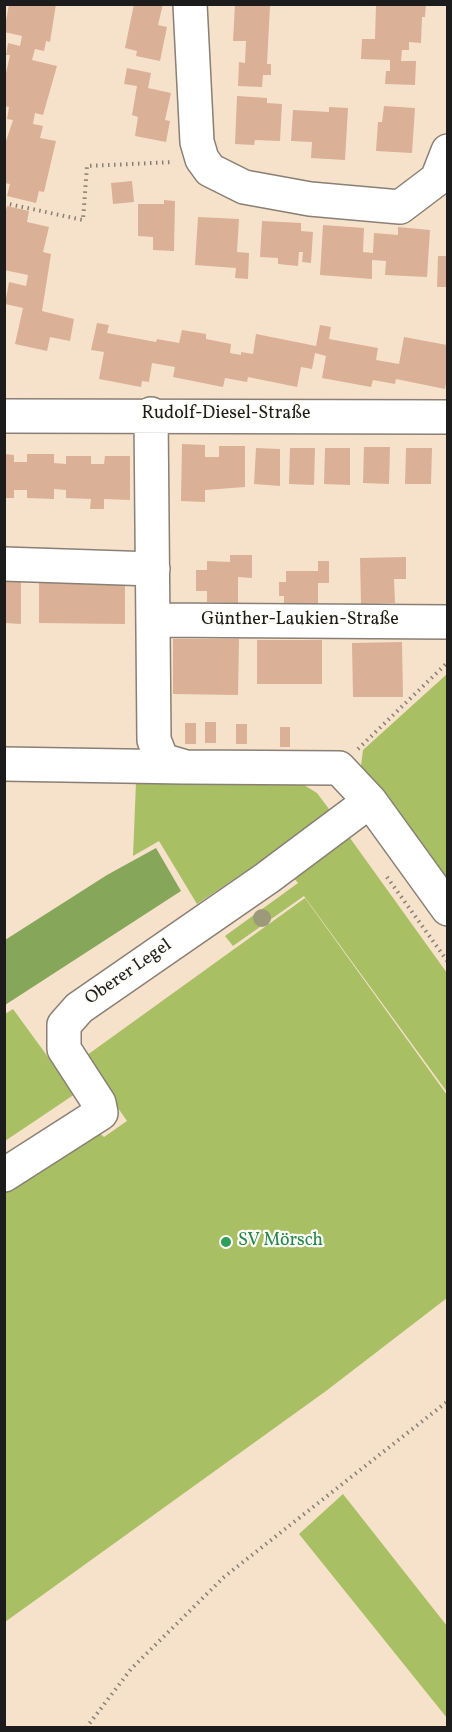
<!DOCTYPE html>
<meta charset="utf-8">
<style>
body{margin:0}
#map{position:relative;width:452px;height:1732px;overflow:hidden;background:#f6e2cb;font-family:Vollkorn,serif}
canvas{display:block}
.frame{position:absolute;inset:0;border:6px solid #1c1c1c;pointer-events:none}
</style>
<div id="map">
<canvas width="452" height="1732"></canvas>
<div class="frame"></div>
</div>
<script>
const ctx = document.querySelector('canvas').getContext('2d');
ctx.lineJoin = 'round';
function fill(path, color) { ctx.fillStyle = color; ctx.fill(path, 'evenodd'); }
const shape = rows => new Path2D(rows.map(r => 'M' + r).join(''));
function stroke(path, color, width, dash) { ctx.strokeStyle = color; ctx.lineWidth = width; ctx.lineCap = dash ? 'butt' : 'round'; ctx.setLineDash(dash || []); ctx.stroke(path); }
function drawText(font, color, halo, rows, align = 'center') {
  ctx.font = font + ' Vollkorn,serif'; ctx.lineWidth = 4.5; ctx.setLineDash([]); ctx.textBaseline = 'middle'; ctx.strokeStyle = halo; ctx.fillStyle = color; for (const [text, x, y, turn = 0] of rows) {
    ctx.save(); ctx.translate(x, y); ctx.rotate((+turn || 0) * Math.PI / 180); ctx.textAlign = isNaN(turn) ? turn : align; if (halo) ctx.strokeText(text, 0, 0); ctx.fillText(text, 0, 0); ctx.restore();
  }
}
fill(shape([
 [447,674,447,886,361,766,363,750],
 [136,782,304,785,317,793,332,813,197,904,159,841,133,856],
 [339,836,350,838,447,973,447,1092,304,896,233,946,225,936,298,883,288,871],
 [305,898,447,1095,447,1298,326,1391,5,1622,5,1186,95,1129,104,1137,127,1121,83,1058],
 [13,1009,75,1094,5,1141,5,1014],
 [343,1494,447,1626,447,1718,299,1534]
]), '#a9bf64');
fill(shape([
 [156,848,181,891,5,1005,5,940,107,875]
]), '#86a65a');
fill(shape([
 [9,4,56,4,50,42,46,41,44,51,35,49,32,60,57,66,43,115,35,113,33,124,43,126,40,138,56,141,44,192,39,191,36,203,7,196,10,184,5,183,5,144,13,120,7,119,9,107,4,106,4,82,10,55,6,55,8,43,20,46,22,36,4,32],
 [134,4,163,4,158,25,167,27,160,61,136,56,137,51,125,48],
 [235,4,270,6,267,64,271,64,271,75,263,75,262,87,238,86,239,62,245,63,246,41,233,41],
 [376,4,426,4,425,17,422,17,421,43,409,42,409,50,402,50,401,61,416,61,415,85,385,84,386,71,390,71,390,60,361,59,362,39,375,39],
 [127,68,151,73,148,88,171,93,165,120,170,121,166,142,135,136,138,117,132,115,137,86,124,84],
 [237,96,267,98,267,103,282,104,280,141,255,140,254,145,235,144],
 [384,106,415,108,412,153,376,151,378,122,382,122],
 [329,107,348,108,345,160,311,158,312,142,291,141,293,110,329,112],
 [132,181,134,202,113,204,111,183],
 [164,200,175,201,174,251,153,250,153,237,138,236,138,204,164,204],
 [7,206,29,211,27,222,49,227,43,252,51,254,42,311,74,319,70,341,50,337,47,351,15,344,23,308,5,304,9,282,26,286,28,275,4,270,4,220],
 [198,217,239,219,237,252,249,253,248,279,235,278,236,268,195,265],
 [262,221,301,223,301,231,313,232,311,263,302,262,303,252,299,252,298,266,278,264,278,258,260,257],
 [323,225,364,228,363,252,373,253,374,233,398,235,398,227,430,230,427,277,385,275,386,261,372,260,372,279,320,275],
 [438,256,447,256,447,287,437,287],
 [97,323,109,325,107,333,156,342,157,339,179,343,182,330,206,334,206,339,231,344,230,353,241,355,241,352,253,354,256,334,316,346,320,325,331,327,329,339,378,348,376,360,399,364,404,337,447,345,447,377,445,389,396,379,395,384,373,380,371,387,322,378,326,356,315,353,312,369,301,367,297,387,248,377,247,382,225,378,223,387,173,377,175,367,152,363,149,382,142,381,141,387,99,379,104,352,91,350],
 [182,444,205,445,205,457,219,457,219,446,245,446,245,487,205,490,205,502,181,501],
 [364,447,390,447,389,484,363,483],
 [256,448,280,449,280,486,254,484],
 [290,448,315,448,314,485,289,484],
 [325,448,350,448,350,485,324,484],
 [406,448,432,448,431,484,405,484],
 [4,454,14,455,14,462,27,462,27,454,54,454,54,463,66,464,66,456,91,456,91,464,104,464,105,456,130,456,130,500,104,499,104,509,90,509,91,499,66,498,66,490,54,489,54,499,27,498,27,490,14,490,14,498,4,498],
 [230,555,252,555,252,578,238,577,238,603,207,602,207,591,196,591,196,570,207,570,207,561,230,562],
 [406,557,406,579,394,579,395,603,361,604,360,558],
 [318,561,329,561,329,583,318,583,318,607,284,607,284,596,279,596,279,582,286,582,286,571,318,571],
 [5,579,21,579,21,624,5,623],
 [39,580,125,581,125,624,39,623],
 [173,639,239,639,238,695,173,694],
 [257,640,322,640,322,684,257,684],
 [402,642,403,697,353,697,352,643],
 [205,722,216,722,216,743,205,743],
 [185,723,196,723,196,744,185,744],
 [236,724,247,724,247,744,236,744],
 [280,727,290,727,290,747,280,747]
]), '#dab096');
const minor = shape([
 [190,4,197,142,202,159,210,170,244,187,310,199,400,207,437,179,448,151],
 [151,414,154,740,162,760,186,767,339,768,370,801,448,909],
 [4,416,448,417],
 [4,564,153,569],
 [153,620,448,622],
 [4,764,184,767],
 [4,1175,101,1113,99,1103,64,1049,64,1025,79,1008,267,878,370,801]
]);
stroke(minor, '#897f74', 36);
stroke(shape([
 [4,203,83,220,87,166,174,162],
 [358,749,448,662],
 [387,877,448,962],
 [86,1728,131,1669,224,1577,448,1401]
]), '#897f74', 4, [1.5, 4.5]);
stroke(minor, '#fff', 33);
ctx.fillStyle = '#9d997b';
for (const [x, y] of [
 [262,918]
]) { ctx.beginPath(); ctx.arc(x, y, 9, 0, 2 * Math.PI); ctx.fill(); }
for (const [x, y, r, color] of [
 [226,1242,6,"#2e9e5b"]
]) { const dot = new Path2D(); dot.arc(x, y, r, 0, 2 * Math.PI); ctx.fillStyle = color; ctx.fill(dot); stroke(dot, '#fdfcf7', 2); }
drawText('18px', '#1c1c1c', '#fdfcf7', [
 ["Rudolf-Diesel-Straße",226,415],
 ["Günther-Laukien-Straße",300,621],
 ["Oberer Legel",129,973,-35]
]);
drawText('18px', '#27864d', '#fdfcf7', [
 ["SV Mörsch",238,1242]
], 'left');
</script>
